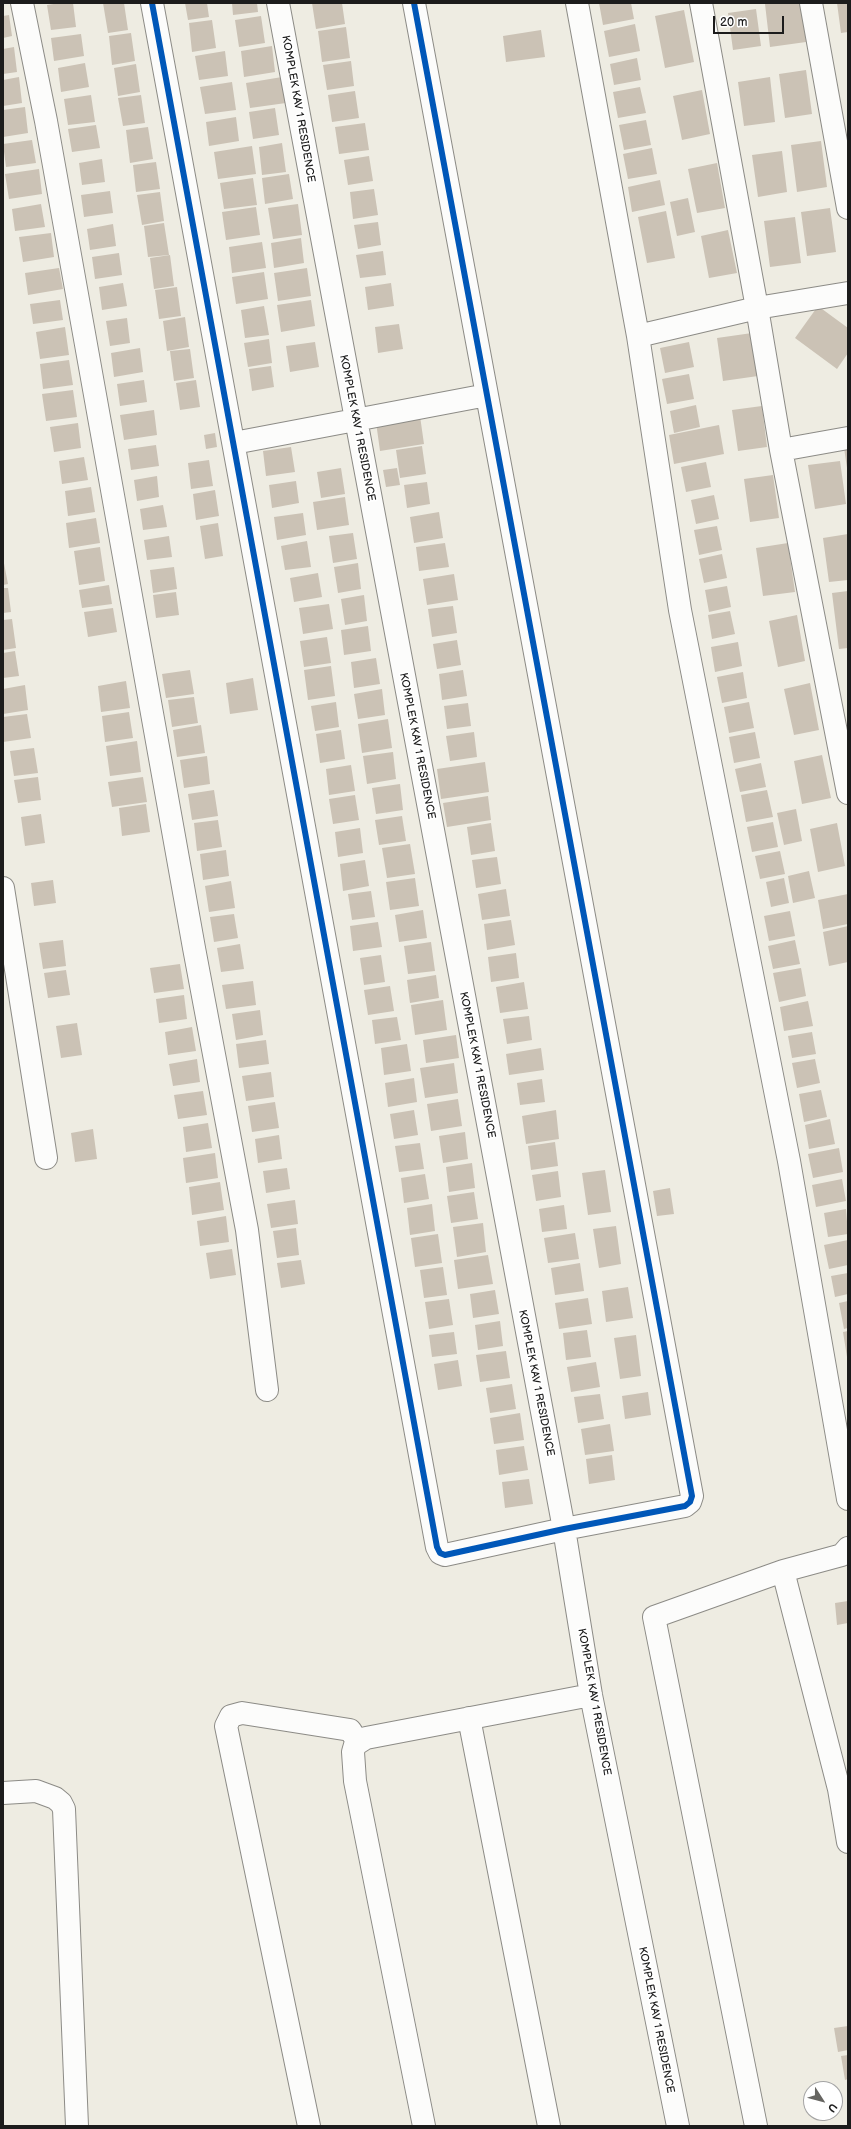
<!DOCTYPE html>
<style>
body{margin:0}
#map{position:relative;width:851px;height:2129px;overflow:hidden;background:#eeece2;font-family:"Balsamiq Sans",sans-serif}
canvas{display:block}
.frame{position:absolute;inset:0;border:4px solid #1c1c1c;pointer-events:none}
.north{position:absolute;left:803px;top:2081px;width:40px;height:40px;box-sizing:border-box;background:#fff;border:1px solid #a4a4a4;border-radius:50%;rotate:126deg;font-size:11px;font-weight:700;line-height:16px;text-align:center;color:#1c1c1c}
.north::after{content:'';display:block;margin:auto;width:14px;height:18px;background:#666561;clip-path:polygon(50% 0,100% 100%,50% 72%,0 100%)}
.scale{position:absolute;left:713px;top:16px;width:71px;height:18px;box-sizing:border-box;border:2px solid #1c1c1c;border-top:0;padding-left:5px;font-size:12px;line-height:14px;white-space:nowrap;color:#1c1c1c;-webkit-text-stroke:3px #fff;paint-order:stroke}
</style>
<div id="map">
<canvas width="851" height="2129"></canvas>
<div class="frame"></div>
<div class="north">U</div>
<div class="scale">20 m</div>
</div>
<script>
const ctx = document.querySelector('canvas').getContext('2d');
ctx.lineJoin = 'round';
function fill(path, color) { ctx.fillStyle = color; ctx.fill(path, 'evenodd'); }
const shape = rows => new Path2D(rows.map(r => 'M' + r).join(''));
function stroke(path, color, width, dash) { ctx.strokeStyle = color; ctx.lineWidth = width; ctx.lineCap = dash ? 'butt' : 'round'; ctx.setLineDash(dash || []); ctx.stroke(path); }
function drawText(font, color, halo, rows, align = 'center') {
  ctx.font = font + ' "Balsamiq Sans",sans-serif'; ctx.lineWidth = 3.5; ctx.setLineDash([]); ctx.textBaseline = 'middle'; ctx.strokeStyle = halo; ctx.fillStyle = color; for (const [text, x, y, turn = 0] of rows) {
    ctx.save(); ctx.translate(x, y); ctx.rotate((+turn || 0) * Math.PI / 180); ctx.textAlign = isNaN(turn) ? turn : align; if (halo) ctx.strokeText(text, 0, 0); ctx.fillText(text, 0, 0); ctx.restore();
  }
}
fill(shape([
 [60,3,73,3,76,27,51,30,47,5],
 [103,3,124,3,128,30,108,33],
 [185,3,207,3,209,17,188,20],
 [232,3,257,3,258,12,233,15],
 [312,3,342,3,345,24,316,29],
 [599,3,631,3,634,19,603,25],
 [774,3,801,3,806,42,770,47,765,4],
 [837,3,848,3,848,32,841,33],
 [756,9,761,46,733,50,728,13],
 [684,10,694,62,665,68,655,16],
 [9,15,12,36,3,38,3,16],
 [261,16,265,43,239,47,235,20],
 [212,20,216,48,192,52,189,23],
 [635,24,640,51,609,57,604,31],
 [346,27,350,58,322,62,318,31],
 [541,30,545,57,506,62,503,36],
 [131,33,135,61,112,65,109,36],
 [81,34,84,56,54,61,51,38],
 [272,46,275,72,244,77,241,51],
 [14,47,17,72,3,74,3,49],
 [225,51,228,76,199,80,195,56],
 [637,58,641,80,614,85,610,64],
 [351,61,354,86,327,90,323,65],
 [85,63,89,87,61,92,58,68],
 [136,64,140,92,118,96,114,68],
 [806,70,812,114,785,118,779,74],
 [19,77,22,103,3,106,3,80],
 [282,77,286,103,250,108,246,83],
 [770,77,775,122,744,126,738,82],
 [232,82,236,110,205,114,200,87],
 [640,87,646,113,618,118,613,92],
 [702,90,710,134,682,140,673,96],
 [355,91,359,118,332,122,328,95],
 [91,95,95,122,68,125,64,99],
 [141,95,145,123,123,126,118,98],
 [25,107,28,133,3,137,3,110],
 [275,108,279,135,253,139,249,112],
 [236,117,239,141,209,146,206,122],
 [646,120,651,145,624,150,619,125],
 [365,123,369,150,339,154,335,127],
 [96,125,100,148,72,152,68,129],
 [148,127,153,159,130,163,126,130],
 [32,140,36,163,6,167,3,144],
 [821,141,827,187,797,192,791,145],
 [282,143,286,172,262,175,259,147],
 [252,146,256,174,218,179,214,152],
 [652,148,657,174,628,179,623,154],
 [782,151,787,192,758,197,752,155],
 [369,156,373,181,348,185,344,160],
 [102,159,105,182,82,185,79,163],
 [156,162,160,189,136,192,133,165],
 [717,163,725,208,697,213,688,169],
 [39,169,42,194,9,199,5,174],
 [289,174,293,199,265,204,262,178],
 [253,178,257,205,224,209,220,183],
 [660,180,665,205,632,212,628,187],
 [374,189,378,215,353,219,350,192],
 [110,191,113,213,84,217,81,195],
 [160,192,164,221,142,225,137,195],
 [688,198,695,232,677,236,670,202],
 [41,204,45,227,15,231,12,209],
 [298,204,302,235,273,239,268,208],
 [256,207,260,235,226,240,222,212],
 [830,208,836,252,807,256,801,212],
 [666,211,675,258,647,263,638,217],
 [795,217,801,263,770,267,764,221],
 [378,222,381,245,358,249,354,225],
 [164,223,169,255,148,257,144,226],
 [113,224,116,246,90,250,87,229],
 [728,230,737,273,709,278,701,236],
 [51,233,54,257,23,262,19,237],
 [301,238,304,263,274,268,271,243],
 [262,242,266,268,232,273,229,247],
 [383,251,386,275,360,278,356,255],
 [119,253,122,275,95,279,92,257],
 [170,255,174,286,154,289,150,258],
 [59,268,63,289,28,295,25,273],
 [307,268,311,296,278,301,274,273],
 [264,272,268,299,236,304,232,277],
 [123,283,127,306,102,310,99,287],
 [391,283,394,306,368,310,365,287],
 [177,287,181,316,159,319,155,290],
 [60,300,63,320,33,324,30,304],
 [311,300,315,326,281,332,277,305],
 [264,306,269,335,245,338,241,310],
 [818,306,848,328,848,353,837,369,795,338],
 [185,317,189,347,167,351,163,321],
 [127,318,130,343,110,346,106,321],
 [399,324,403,349,378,353,375,327],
 [65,327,69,355,40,359,36,332],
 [752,333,758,376,723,381,717,338],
 [269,339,272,363,248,367,244,343],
 [315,342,319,367,290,372,286,346],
 [689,342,694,367,665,373,660,348],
 [140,348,143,372,114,377,111,353],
 [190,349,194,378,174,381,170,351],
 [69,360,73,385,43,389,40,364],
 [271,366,274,387,252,391,249,369],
 [689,374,694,399,667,404,662,379],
 [144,380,147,402,120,406,117,384],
 [196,380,200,407,180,410,176,383],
 [73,390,77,417,46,421,42,394],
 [696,405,700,427,674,433,670,411],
 [762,406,767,447,738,451,732,410],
 [154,410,157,435,124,440,120,415],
 [420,416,424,444,380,451,376,422],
 [78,423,81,448,54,452,50,427],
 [719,425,724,454,674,464,669,435],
 [215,433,217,447,206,449,204,435],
 [848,440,848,468,847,468,843,441],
 [156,445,159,466,131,470,128,449],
 [422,446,426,474,400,478,396,450],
 [291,447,295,472,266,476,263,451],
 [84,457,88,480,62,484,59,461],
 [209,460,213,486,191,489,188,463],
 [840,461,846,504,815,509,808,465],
 [706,462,711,487,686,492,681,467],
 [341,468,345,494,321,498,317,472],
 [397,468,400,485,386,487,383,470],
 [773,475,779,518,750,522,744,479],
 [157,476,159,497,137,501,134,480],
 [296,481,299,503,272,508,269,485],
 [427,482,430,504,407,508,404,485],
 [91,487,95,512,68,516,65,491],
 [215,490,219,516,196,520,193,494],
 [714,495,719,519,696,524,691,500],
 [345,497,349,525,317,530,313,502],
 [163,505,167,527,143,530,140,509],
 [439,512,443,538,414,543,410,517],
 [303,513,306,535,277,540,274,517],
 [96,518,100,543,69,548,66,523],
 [218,523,223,556,205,559,200,526],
 [717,526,722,550,699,555,694,530],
 [353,533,357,559,333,563,329,536],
 [848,534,848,580,829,582,823,538],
 [169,536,172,557,147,560,144,540],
 [307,541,311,567,285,570,281,546],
 [445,543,449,567,419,571,416,547],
 [788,543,795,592,763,596,756,548],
 [100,547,105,581,79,585,74,551],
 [722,554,727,578,704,583,699,559],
 [3,558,8,584,3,585],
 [358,563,361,589,338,593,334,567],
 [174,567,177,589,153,593,150,570],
 [318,573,322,597,294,602,290,578],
 [454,574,458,600,427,605,423,579],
 [109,585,112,604,82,608,79,590],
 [727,586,731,607,709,612,705,590],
 [3,588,8,588,11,612,3,613],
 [848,591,848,648,839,649,832,593],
 [176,592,179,615,156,618,153,595],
 [364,595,367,621,345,625,341,599],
 [329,604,333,629,303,634,299,608],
 [453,606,457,633,432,637,428,609],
 [113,608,117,632,88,637,84,612],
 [730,611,735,634,712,639,708,615],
 [797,615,805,661,778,667,769,621],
 [12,619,16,648,3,650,3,620],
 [368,626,371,651,344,655,341,630],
 [327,637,331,663,304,667,300,641],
 [457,640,461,665,437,669,433,644],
 [738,642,742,666,715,672,711,647],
 [15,651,19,676,3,678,3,653],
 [376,658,380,684,354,688,351,662],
 [331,666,335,696,308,700,304,670],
 [190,670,194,694,166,698,162,674],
 [463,670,467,696,442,700,439,674],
 [743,672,747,698,722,703,717,677],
 [253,678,258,710,230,714,226,683],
 [126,681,130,708,101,712,98,686],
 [810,683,819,730,794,735,784,689],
 [25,685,28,710,3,714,3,689],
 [382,689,385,715,358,719,354,694],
 [194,697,198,723,172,727,168,700],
 [336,702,339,727,315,731,311,706],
 [749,702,754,728,729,733,724,707],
 [468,703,471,726,447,729,444,706],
 [129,712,133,738,105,742,102,716],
 [27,714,31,738,3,742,3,717],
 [388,719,392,748,362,753,358,724],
 [201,725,205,753,177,757,173,730],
 [341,730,345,759,320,763,316,734],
 [474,732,477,757,450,761,446,736],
 [755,732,760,758,734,763,729,737],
 [137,741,141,772,110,776,106,746],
 [34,748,38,773,14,776,10,751],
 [393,752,396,779,367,784,363,756],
 [822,755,831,798,802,804,794,761],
 [207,756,210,784,184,788,180,760],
 [485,762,489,792,441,799,437,769],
 [761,763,766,787,740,792,735,769],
 [351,765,355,791,329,795,326,769],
 [38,777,41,800,18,803,14,780],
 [143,777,147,802,112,807,108,782],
 [400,784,403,810,376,814,372,788],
 [214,790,218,816,192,820,188,794],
 [767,790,773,817,746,822,741,795],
 [355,795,359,820,333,824,329,799],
 [488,796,491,820,447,827,443,803],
 [146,804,150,832,122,836,119,808],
 [796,809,802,841,784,845,777,813],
 [41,814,45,843,25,846,21,817],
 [402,816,406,841,379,845,375,820],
 [218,820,222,847,197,851,194,823],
 [773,822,778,847,752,852,747,827],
 [491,823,495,851,471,855,467,827],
 [837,823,845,866,818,872,810,829],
 [360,828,363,853,338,857,335,832],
 [410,844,415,874,387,878,382,848],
 [226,850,229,876,203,880,200,854],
 [780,851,785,874,760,879,755,856],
 [497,857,501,884,476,888,472,860],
 [365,860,369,886,343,891,340,864],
 [809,871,815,898,793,903,788,876],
 [415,878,419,906,390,910,386,882],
 [784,878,789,903,771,907,766,882],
 [53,880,56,903,34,906,31,883],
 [231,881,235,908,209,912,205,886],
 [506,889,510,916,482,920,478,894],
 [371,891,375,917,352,920,348,894],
 [848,894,848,924,823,929,818,900],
 [423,910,427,938,399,942,395,915],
 [790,911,795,936,769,941,764,916],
 [234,914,238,938,214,942,210,917],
 [511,920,515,945,487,950,484,924],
 [378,922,382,947,353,951,350,926],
 [848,926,848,962,829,966,823,932],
 [63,940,66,966,43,969,39,943],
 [795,940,800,964,773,969,768,946],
 [431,942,435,971,408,974,404,946],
 [240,944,244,969,221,972,217,948],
 [516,953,519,978,491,982,488,957],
 [381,955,385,982,364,985,360,958],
 [180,964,184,989,154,993,150,968],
 [801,968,806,996,779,1002,773,973],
 [66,970,70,995,48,998,44,973],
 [436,975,439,998,410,1003,407,980],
 [253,981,256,1005,226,1009,222,985],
 [524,982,528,1009,500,1013,496,987],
 [390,986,394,1011,368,1015,364,990],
 [184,995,187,1019,159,1023,156,999],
 [443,1000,447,1030,415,1035,411,1005],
 [808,1001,813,1026,784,1031,780,1007],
 [260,1010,263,1035,236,1040,232,1014],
 [529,1016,532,1040,507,1044,503,1019],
 [397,1017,401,1040,375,1044,372,1020],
 [77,1023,82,1055,61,1058,56,1026],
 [192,1027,196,1051,168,1055,165,1032],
 [812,1032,816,1054,792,1058,788,1036],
 [456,1035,459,1058,426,1063,423,1040],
 [266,1040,269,1064,239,1068,236,1044],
 [407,1044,411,1071,384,1075,381,1048],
 [541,1048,544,1070,509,1075,506,1054],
 [197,1059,200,1082,173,1086,169,1064],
 [815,1059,820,1083,797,1088,792,1063],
 [454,1063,458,1093,425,1098,420,1068],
 [271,1072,274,1097,246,1101,242,1076],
 [414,1078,417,1102,388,1107,385,1083],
 [542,1079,545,1102,520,1105,517,1083],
 [821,1090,827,1117,804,1122,799,1094],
 [203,1091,207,1115,178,1119,174,1095],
 [458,1099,462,1126,431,1131,427,1104],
 [275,1102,279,1128,252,1132,248,1106],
 [414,1110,418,1135,394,1139,390,1114],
 [556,1110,559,1139,526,1144,522,1116],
 [830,1119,835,1144,809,1149,805,1125],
 [208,1123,212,1148,186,1152,183,1127],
 [93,1129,97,1159,75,1162,71,1133],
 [465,1132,468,1159,443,1163,439,1136],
 [279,1135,282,1159,258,1163,255,1139],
 [555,1142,558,1166,531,1170,528,1146],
 [420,1143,424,1169,399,1172,395,1146],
 [839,1148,843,1172,813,1178,808,1154],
 [215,1153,218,1178,186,1183,183,1158],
 [472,1163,475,1188,449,1192,446,1167],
 [287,1168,290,1189,266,1193,263,1171],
 [605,1170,611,1212,588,1215,582,1173],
 [558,1171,561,1197,536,1201,532,1175],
 [425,1174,429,1199,404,1203,401,1178],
 [842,1179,846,1201,816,1207,812,1185],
 [220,1182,224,1210,192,1215,189,1187],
 [670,1188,674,1214,657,1216,653,1191],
 [474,1192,478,1219,451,1223,447,1196],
 [295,1200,298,1224,271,1228,267,1204],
 [432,1204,435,1231,410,1235,407,1208],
 [564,1205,567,1229,542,1232,539,1209],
 [846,1209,848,1234,828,1237,824,1213],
 [226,1216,229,1242,200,1246,197,1221],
 [483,1223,486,1252,457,1257,453,1227],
 [616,1226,621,1264,599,1268,593,1229],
 [296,1228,299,1255,277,1258,273,1231],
 [575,1233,579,1259,548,1263,544,1238],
 [438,1234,442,1263,415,1267,411,1238],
 [848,1240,848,1265,829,1269,824,1245],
 [232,1249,236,1275,210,1279,206,1253],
 [488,1255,493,1284,458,1289,454,1260],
 [301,1260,305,1284,281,1288,277,1263],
 [580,1263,584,1291,555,1295,551,1268],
 [443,1267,447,1295,424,1298,420,1270],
 [848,1273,848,1294,835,1297,831,1276],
 [628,1287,633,1318,606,1322,602,1291],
 [495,1290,499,1314,473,1318,470,1294],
 [588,1298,592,1324,559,1329,555,1303],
 [449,1299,453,1325,429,1329,425,1302],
 [848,1301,848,1328,844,1329,839,1303],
 [500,1321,503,1346,478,1350,475,1325],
 [587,1330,591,1357,566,1360,563,1333],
 [848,1331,848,1357,847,1357,843,1332],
 [454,1332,457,1354,432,1357,429,1335],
 [636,1335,641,1376,620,1379,614,1338],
 [506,1351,510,1378,480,1382,476,1355],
 [458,1360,462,1386,438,1390,434,1364],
 [596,1362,600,1387,571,1392,567,1367],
 [512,1384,516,1409,490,1413,486,1388],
 [648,1392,651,1415,625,1419,622,1396],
 [600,1394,604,1419,578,1423,574,1397],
 [520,1413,524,1440,494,1444,490,1418],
 [610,1424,614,1451,585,1455,581,1429],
 [524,1446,528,1470,499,1475,496,1450],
 [612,1455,615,1480,589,1484,586,1459],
 [529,1479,533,1504,505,1508,502,1482],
 [848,1601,848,1623,837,1625,835,1603],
 [848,2026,848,2050,838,2052,834,2028],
 [848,2055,848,2079,845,2080,841,2056]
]), '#cbc2b5');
const minor = shape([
 [22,3,46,121,194,948,247,1230,267,1390],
 [152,3,437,1547,440,1553,445,1555,564,1529,685,1506,690,1502,692,1496,414,3],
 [278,3,564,1529,591,1695,678,2126],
 [577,3,638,336,680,610,789,1161,848,1499],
 [701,3,757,308,781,450,848,793],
 [811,3,848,208],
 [638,336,757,308,848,293],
 [234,443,487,395],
 [781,450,848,438],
 [3,888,46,1158],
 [848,1548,842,1555,783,1571,839,1789,848,1842],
 [469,1718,549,2126],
 [3,1793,36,1791,55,1798,61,1803,64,1809,77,2126],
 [309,2126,226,1726,231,1716,242,1713,350,1730,358,1742],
 [424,2126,355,1781,353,1752,355,1745,366,1738,591,1695],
 [756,2126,654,1617,783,1571]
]);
stroke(minor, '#8c8b86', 24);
stroke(minor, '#fcfcfb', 22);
stroke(shape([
 [152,3,437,1547,440,1553,445,1555,564,1529,685,1506,690,1502,692,1496,414,3]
]), '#0057b8', 6);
drawText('11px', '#1c1c1c', '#fff', [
 ["KOMPLEK KAV 1 RESIDENCE",298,109,80],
 ["KOMPLEK KAV 1 RESIDENCE",357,428,79],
 ["KOMPLEK KAV 1 RESIDENCE",417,746,79],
 ["KOMPLEK KAV 1 RESIDENCE",477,1065,79],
 ["KOMPLEK KAV 1 RESIDENCE",536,1383,79],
 ["KOMPLEK KAV 1 RESIDENCE",594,1702,80],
 ["KOMPLEK KAV 1 RESIDENCE",656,2020,79]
]);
</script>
